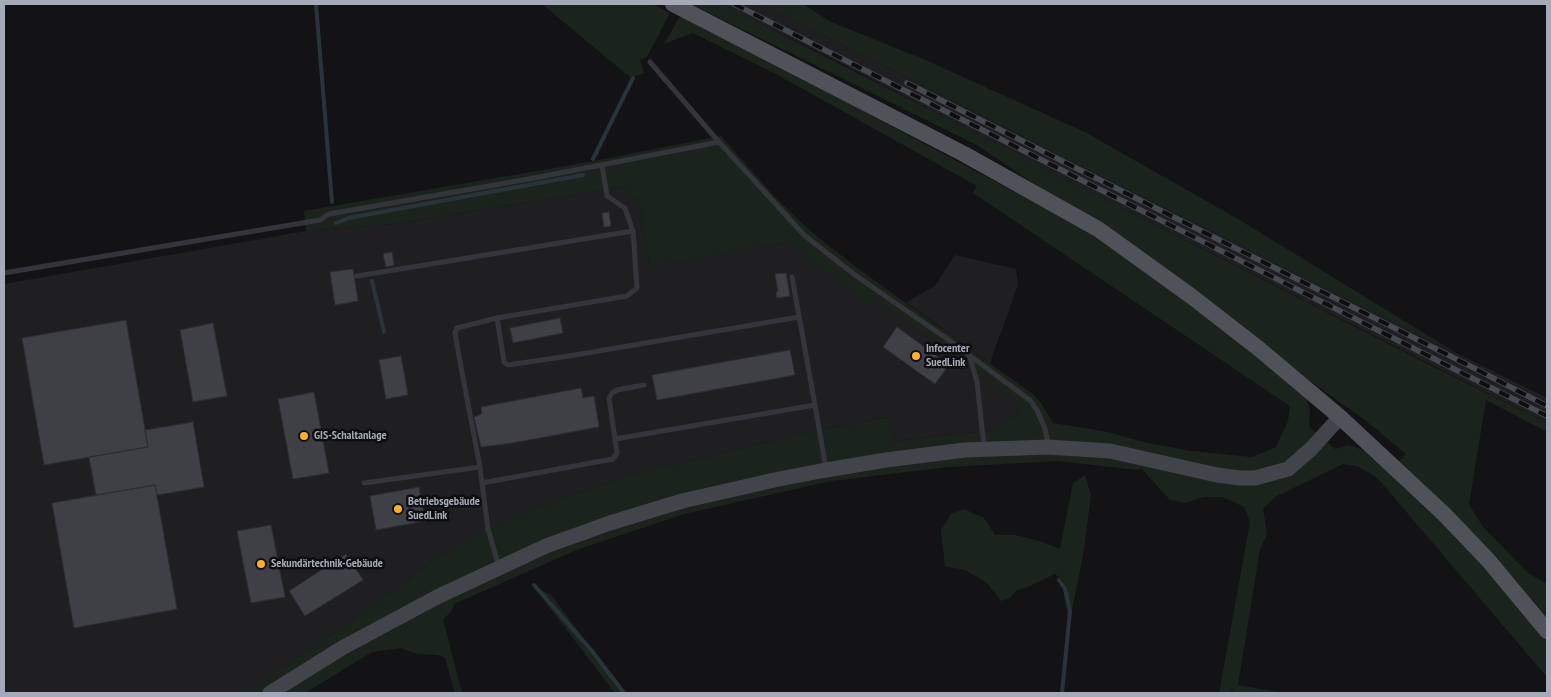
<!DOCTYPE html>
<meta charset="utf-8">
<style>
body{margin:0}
#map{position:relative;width:1551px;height:697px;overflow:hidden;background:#131315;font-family:"PT Sans Narrow",sans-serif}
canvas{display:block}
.frame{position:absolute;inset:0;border:5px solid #a4aab7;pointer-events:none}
</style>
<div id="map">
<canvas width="1551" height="697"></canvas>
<div class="frame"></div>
</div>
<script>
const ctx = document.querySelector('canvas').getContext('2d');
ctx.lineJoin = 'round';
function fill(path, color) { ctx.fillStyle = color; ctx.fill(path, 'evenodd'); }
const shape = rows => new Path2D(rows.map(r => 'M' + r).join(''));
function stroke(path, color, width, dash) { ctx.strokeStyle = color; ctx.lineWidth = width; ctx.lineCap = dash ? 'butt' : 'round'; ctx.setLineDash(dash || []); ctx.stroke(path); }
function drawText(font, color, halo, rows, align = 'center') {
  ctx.font = font + ' "PT Sans Narrow",sans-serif'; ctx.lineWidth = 5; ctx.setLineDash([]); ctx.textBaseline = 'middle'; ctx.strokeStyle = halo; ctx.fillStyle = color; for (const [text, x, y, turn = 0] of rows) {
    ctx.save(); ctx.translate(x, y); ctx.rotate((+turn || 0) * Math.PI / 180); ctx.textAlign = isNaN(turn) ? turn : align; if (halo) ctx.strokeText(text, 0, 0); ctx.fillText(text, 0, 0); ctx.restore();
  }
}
fill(shape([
 [721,4,763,4,1095,173,1547,398,1547,423,982,137,837,61],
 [621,187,638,200,650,265,788,242,869,304,875,296,1022,402,1023,404,1020,411,994,430,892,441,888,417,820,430,633,474,528,511,437,558,342,628,303,653,247,693,4,693,4,284,306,231,394,224],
 [955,255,1016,269,1018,285,990,363,906,302,935,286]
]), '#1f1f22');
fill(shape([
 [542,4,652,4,670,13,647,57,640,60,644,73,631,78],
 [691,4,722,4,1428,364,1547,423,1547,432,1486,400,1469,504,1483,527,1528,573,1547,584,1547,677,1380,481,1373,475,1357,466,1343,464,1277,496,1263,508,1267,534,1260,549,1238,685,1284,693,1233,693,1232,687,1231,693,1219,693,1250,522,1244,507,1222,497,1204,497,1185,503,1170,500,1141,468,1138,470,1058,461,948,467,831,481,684,514,579,549,454,604,451,612,443,619,462,693,455,693,445,658,438,655,417,654,401,648,372,652,305,693,247,693,303,653,342,628,437,558,488,529,528,511,633,474,820,430,889,417,893,441,994,430,1020,411,1023,404,875,297,869,305,788,242,650,266,638,200,621,187,394,224,306,231,304,211,589,162,721,136,774,196,809,230,860,270,1034,395,1041,403,1053,423,1108,432,1143,442,1191,451,1252,457,1276,447,1288,421,1290,406,973,193,977,186,776,74,693,33,664,44,680,16,820,88,1082,228,1150,274,1247,348,1306,397,1310,410,1309,427,1335,449,1349,445,1366,451,1389,471,1406,454,1365,420,1276,357,1105,232,977,145],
 [763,4,803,4,829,21,923,59,1085,132,1243,222,1458,354,1095,173],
 [1085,475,1091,495,1083,556,1072,610,1066,608,1063,580,1055,574,1028,587,1017,590,1010,598,1001,601,987,583,965,570,945,566,941,530,951,514,964,509,984,518,995,535,1015,535,1039,541,1060,549,1073,483],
 [539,589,551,595,625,693,615,693,543,599]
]), '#1b241c');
stroke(shape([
 [316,4,332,202],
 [593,159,633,78],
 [336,223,348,218,583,175],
 [372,281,384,332],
 [1059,580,1065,589,1070,611,1062,693],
 [534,585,592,651,624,693]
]), '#29333a', 4);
const building = shape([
 [609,212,611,226,604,227,602,213,609,212],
 [392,252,394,265,386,267,383,254,392,252],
 [353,269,358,301,335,305,330,272,353,269],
 [786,273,790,296,777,298,776,292,778,291,775,274,786,273],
 [560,318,563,333,513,343,510,328,560,318],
 [126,320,148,447,44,465,22,338,126,320],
 [213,323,227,396,193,402,180,330,213,323],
 [897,327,949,365,935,384,883,347,897,327],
 [790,350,795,375,657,400,652,375,790,350],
 [401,356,408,395,386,399,379,360,401,356],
 [581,388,583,398,594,396,599,427,512,443,481,447,474,417,482,414,481,407,581,388],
 [314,392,329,473,293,479,278,399,314,392],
 [193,422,204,487,157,495,155,485,96,495,89,457,148,447,145,430,193,422],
 [155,485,177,609,74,628,52,503,155,485],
 [419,487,425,521,376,530,370,496,419,487],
 [271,525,285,597,251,603,237,531,271,525],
 [346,554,363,580,305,616,289,591,346,554]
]);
fill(building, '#3f4045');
stroke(building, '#2d2d32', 1);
stroke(shape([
 [650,62,719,142,804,235,855,275,950,341,1031,401,1038,412,1045,429,1048,444],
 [602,165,607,196,625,208,633,231],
 [4,273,320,220,329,214,529,179,719,142],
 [357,276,633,231,637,288,627,296,497,318,457,328,455,333,458,351,480,467],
 [497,318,504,362,508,365,575,355,799,317],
 [970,357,977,382,984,447],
 [815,405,826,469],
 [615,439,609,398,612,393,617,390,644,385],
 [364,483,480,467,482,483,613,459,617,453,615,439,815,405,792,277],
 [482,483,488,529,499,567]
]), '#34353b', 5);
stroke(shape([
 [270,693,342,648,437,597,546,546,610,523,682,501,779,479,826,470,886,460,965,450,1048,447,1110,451,1217,475,1240,478,1255,478,1288,469,1311,449,1340,417]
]), '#42444b', 15);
stroke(shape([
 [673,4,964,154,1098,229,1191,296,1258,348,1340,417,1444,514,1488,560,1547,631]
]), '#50525a', 16);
const rail = shape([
 [734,4,1547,416],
 [907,83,1470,366,1547,406]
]);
stroke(rail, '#474950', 5.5);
stroke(rail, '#0e0e10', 4, [11]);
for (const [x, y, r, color] of [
 [916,356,5,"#feb023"],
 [304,436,5,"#feb023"],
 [398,509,5,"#feb023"],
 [261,564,5,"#feb023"]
]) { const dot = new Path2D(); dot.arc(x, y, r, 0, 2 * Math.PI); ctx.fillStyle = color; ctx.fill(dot); stroke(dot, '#0e0e10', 2); }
drawText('bold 12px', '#a4aab7', '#0e0e10', [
 ["Infocenter",926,349],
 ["SuedLink",926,363],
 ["GIS-Schaltanlage",314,436],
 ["Betriebsgebäude",408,502],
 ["SuedLink",408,516],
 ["Sekundärtechnik-Gebäude",271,564]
], 'left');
</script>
